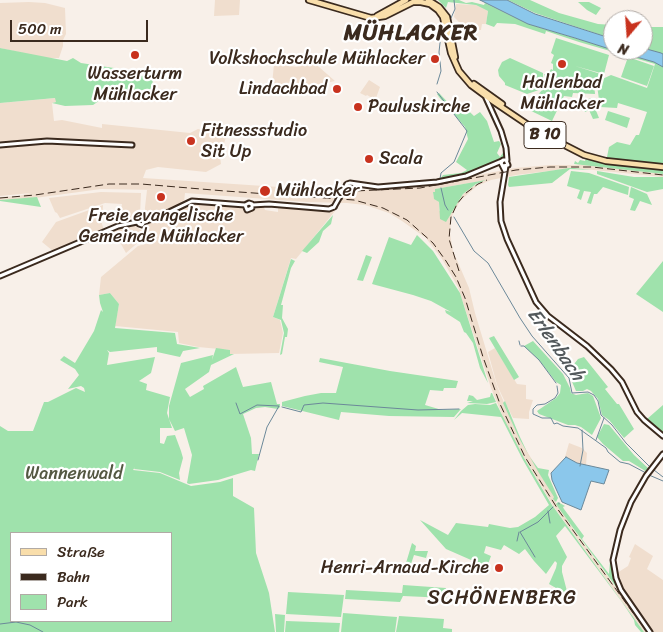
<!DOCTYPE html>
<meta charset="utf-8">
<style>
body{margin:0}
#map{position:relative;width:663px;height:632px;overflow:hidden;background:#f8f0e9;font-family:Sriracha,sans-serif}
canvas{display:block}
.legend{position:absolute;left:10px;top:532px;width:162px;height:90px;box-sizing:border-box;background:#fff;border:1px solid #b1aaa5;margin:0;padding:6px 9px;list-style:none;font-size:15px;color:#3b2a1e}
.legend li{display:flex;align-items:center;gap:10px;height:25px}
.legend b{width:25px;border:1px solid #b1aaa5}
.north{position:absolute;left:603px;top:10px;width:50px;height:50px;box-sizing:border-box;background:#fff;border:1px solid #b1aaa5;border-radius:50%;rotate:198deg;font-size:14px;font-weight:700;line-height:20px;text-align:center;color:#3b2a1e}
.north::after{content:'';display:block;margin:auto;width:18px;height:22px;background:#c8321e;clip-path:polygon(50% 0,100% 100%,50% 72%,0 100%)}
.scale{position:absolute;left:10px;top:20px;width:138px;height:22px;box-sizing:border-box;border:2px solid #3b2a1e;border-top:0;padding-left:6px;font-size:15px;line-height:18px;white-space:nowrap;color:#3b2a1e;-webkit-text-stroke:4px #fff;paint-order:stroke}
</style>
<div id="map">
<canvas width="663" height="632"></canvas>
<ul class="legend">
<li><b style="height:6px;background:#f9deab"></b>Straße</li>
<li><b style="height:6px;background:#3b2a1e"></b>Bahn</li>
<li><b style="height:14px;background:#9fe2ac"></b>Park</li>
</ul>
<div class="north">N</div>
<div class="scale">500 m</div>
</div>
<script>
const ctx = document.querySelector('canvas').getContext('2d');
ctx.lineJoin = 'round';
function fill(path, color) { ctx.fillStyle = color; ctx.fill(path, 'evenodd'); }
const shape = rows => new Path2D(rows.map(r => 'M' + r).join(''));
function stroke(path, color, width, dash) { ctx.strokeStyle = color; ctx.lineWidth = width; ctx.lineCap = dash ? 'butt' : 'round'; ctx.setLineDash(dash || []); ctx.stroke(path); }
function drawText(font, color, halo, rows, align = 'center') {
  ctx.font = font + ' Sriracha,sans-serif'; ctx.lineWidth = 4.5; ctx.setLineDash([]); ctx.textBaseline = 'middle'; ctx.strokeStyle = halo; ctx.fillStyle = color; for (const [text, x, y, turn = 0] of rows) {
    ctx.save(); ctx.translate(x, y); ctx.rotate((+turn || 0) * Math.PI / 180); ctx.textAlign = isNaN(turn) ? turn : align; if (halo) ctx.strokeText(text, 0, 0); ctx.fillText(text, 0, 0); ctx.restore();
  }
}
fill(shape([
 [215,0,240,0,239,15,214,16],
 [29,2,45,3,65,8,66,34,63,40,63,46,59,58,45,58,0,48,0,3],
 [456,4,476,5,488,11,486,24,482,24,481,30,478,30,477,36,471,35,470,37,463,35,464,30,461,29,461,24,454,17],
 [299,56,311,60,335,81,309,87,272,85,274,64,297,67,299,65],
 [369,80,380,87,376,98,372,98,367,95,366,96,360,93],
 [56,98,56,102,52,103,54,121,62,120,102,128,102,124,190,133,198,129,226,137,220,156,221,164,206,172,158,167,146,170,143,178,294,188,366,190,420,186,515,168,550,165,592,165,663,174,663,177,574,168,516,175,491,180,477,186,460,201,451,218,450,234,453,251,469,288,475,313,497,386,520,440,555,497,555,501,560,510,648,632,644,632,554,507,524,458,506,424,491,388,458,287,442,259,426,238,402,221,389,213,365,205,347,203,307,202,185,193,184,202,149,218,144,216,147,190,157,190,101,189,35,198,0,200,0,197,19,196,31,193,0,196,0,103],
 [482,181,467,190,454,205,439,211,439,202,434,198,433,192,435,192,435,189],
 [101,192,141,193,140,215,133,221,129,216,119,221,122,204,105,203,60,218,57,213,55,212,49,198],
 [194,204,261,206,264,207,265,210,278,212,278,206,335,211,296,259,291,258,273,317,280,320,283,333,279,353,230,354,230,350,198,347,179,343,178,332,115,326,119,304,110,293,99,295,101,277,138,246,149,243,146,226,148,224],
 [103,205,102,224,104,230,53,251,42,242,56,222],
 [134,225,141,230,142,239,126,253,113,230],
 [495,348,517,384,526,385,526,399,533,400,529,412,529,419,513,418,504,400,497,385,488,352],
 [569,443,582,448,587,453,586,465,577,463,565,457],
 [635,544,653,556,647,569,663,580,663,632,652,632,622,589,617,578,617,573,628,566,631,558,629,557]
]), '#f0dece');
fill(shape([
 [438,0,459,0,466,3,472,2,484,5,485,3,528,24,654,62,663,67,663,166,612,160,607,157,609,147,617,142,630,145,636,135,639,135,647,112,618,103,617,108,600,107,597,85,598,81,611,75,647,88,655,64,579,42,546,31,545,34,515,24,497,23,494,27,486,24,488,11,476,5,448,2,446,8],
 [508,0,530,0,559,13,598,24,613,25,613,39,535,13],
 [578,2,589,2,601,8,596,15,587,10],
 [643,27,663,27,663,54,643,48],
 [556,38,609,55,604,74,575,66,604,75,594,83,595,94,573,93,572,97,564,96,552,121,527,109,530,98,536,97,542,90,545,79,544,74,548,74,551,69,553,70,553,64,551,63,554,55,551,53],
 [0,48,67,61,73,58,81,63,114,68,114,73,153,77,152,89,109,94,93,105,65,106,52,103,56,102,55,98,0,103],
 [628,57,654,66,647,86,621,77],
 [510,58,543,73,543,85,539,90,527,94,505,85,505,83,499,76,498,70,502,62],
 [439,93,454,109,460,105,454,97,474,116,480,112,487,121,494,142,499,141,501,144,497,153,500,157,505,150,503,158,465,175,440,179,443,175,461,173,467,170,456,162,468,139,465,127,439,97,437,94],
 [591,98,599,118,593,119,589,110,585,112,581,102],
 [608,111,630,118,627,128,605,120],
 [586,158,663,168,663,174,574,164,575,161,578,163,580,160,585,161],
 [569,168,574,168,592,170,570,169,552,183,509,187,508,185,509,177],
 [571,171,589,173,629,187,628,195,603,187,597,194,594,194,591,204,587,203,591,192,584,191,581,200,577,198,580,190,567,186],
 [597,171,634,177,663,177,663,189,647,192,597,174],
 [486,180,476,184,463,194,446,222,440,219,439,202,434,199,433,192,435,192,435,189],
 [631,187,647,194,652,205,640,201,635,211,630,210,634,199,629,197],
 [37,197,41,207,0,201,0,200],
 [333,215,331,224,323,231,319,242,307,253,302,251],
 [417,235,433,251,460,293,488,383,480,368,473,343,466,333,464,332,460,322,446,313,445,310,451,312,431,301,413,295,372,284,389,237,411,245],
 [366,255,372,257,363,281,357,280],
 [291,259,295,261,291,268,281,305,283,305,282,318,288,329,287,337,285,337,282,354,280,355,284,333,281,320,273,317],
 [663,261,663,312,636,294],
 [110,293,119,304,115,328,175,333,177,344,200,348,183,351,180,357,157,352,157,347,110,352,107,350,109,353,107,365,155,357,151,373,139,381,147,384,146,390,170,397,167,413,172,428,160,428,160,443,164,444,167,436,175,435,181,451,183,458,179,473,180,480,160,472,134,469,135,467,133,470,160,473,191,486,220,482,233,478,233,496,254,508,256,553,269,593,275,632,0,632,0,426,8,431,33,431,44,402,48,402,76,388,85,392,84,388,81,386,68,389,79,375,75,369,60,360,64,356,75,363,94,331,101,310,103,312,100,303,99,295],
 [11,533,171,533,171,621,11,621],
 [494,336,519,377,514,380,489,338],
 [533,341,563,374,570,388,571,393,576,395,588,393,593,396,601,418,592,435,581,427,575,425,568,425,539,414,537,411,556,398,560,393,561,385,556,382,539,360,524,346],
 [216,348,230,350,230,354,234,354,211,365,209,372,185,389,190,397,204,389,203,386,236,367,243,387,271,382,277,404,280,404,280,407,278,409,265,407,256,408,243,414,251,438,252,454,259,454,255,471,251,470,218,480,189,484,187,483,192,455,184,428,175,431,169,419,169,406,181,363,213,355,212,360],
 [584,357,608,387,605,389,617,404,619,404,634,429,624,438,609,420,602,415,598,399,591,391,587,389,583,391,576,391,570,377,567,373,578,359],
 [320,358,390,371,458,381,456,388,444,388,443,391,430,390,425,405,442,410,461,409,454,417,389,416,341,412,339,420,282,406,282,402,305,396,321,393,336,393,343,367,319,362],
 [491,393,492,393,496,402,487,404,467,403,473,401,467,401,469,395,473,396,477,400,490,397],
 [505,401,519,435,529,456,538,468,549,470,548,475,558,498,556,502,553,499,554,497,539,473,520,440,503,403],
 [496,403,524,458,552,505,644,632,641,632,635,625,634,620,622,602,565,526,556,536,567,557,562,566,562,572,568,595,549,584,556,568,557,563,555,561,546,574,534,561,525,549,519,554,504,545,501,550,486,546,484,553,491,556,487,567,446,549,420,520,448,535,456,523,488,527,489,524,510,528,518,527,535,517,549,505,523,460,501,417,462,413,454,420,461,411,468,405,475,404,490,405],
 [663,405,663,432,647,419],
 [604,424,609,425,634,455,649,469,647,472,629,461,623,461,603,444,597,437],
 [558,502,565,506,563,507,564,509,584,536,582,539,609,574,610,561,612,561,615,578,649,632,560,510,556,504],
 [412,543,416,546,415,551,428,551,426,558,414,555,411,564,406,563],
 [403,585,446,588,447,598,403,596,400,602,345,599,346,590,402,593],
 [288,592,344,595,341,617,286,614],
 [343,613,397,617,395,632,341,632],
 [275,614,285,615,284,632,276,632],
 [399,616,444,619,443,628,452,629,452,632,396,632],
 [286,621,340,623,339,632,285,632]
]), '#9fe2ac');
const water = shape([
 [480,0,507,0,535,14,613,39,613,50,643,50,643,48,661,53,663,54,663,67,654,62,616,51,575,38,528,24,480,0],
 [566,457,577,463,609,470,604,484,591,481,581,510,562,502,552,480,551,473,566,457]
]);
fill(water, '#8bc7eb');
stroke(water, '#6b8899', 1);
stroke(shape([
 [451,18,455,9,454,0],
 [437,84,441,71,439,52,441,34],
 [437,92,467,131,454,162,441,173,440,179],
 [441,188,445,205,448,210],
 [454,217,474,251,488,263,520,318,532,336,569,378,572,393,588,392,594,395,598,401,601,415,612,425,626,443,650,467],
 [519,341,520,345],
 [521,346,524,346,539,360,556,383],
 [557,386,558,393,555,398,545,404,537,405,533,409,533,414,542,418,551,418,554,424,557,423,563,426,578,428,606,448,608,452,620,462,629,464,646,473],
 [236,403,240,414,257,405,279,406,267,427,258,460],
 [282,407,301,412,304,405,323,403,418,410,459,409],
 [596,440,604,418],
 [580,466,583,450,582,430],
 [654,470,663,477],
 [649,475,663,481],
 [559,504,559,503],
 [548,511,550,523],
 [517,541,519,532],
 [535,557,520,532,538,522,553,507],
 [0,624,16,622,30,625,43,632]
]), '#6b8899', 1);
const tertiary = shape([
 [0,145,47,141,132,145],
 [347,184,350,183,378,187,437,182,466,176,502,161],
 [252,205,269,204,329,209,334,207],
 [144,222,140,218,137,221,139,224,142,225,144,222,167,213,192,201,245,205,249,203,252,204,252,208,247,210,245,205],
 [0,276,118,226,137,222],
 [650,632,621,590,616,578,613,560,620,530,631,502,646,476,663,454]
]);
const secondary = shape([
 [486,98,501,131,506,148,507,160],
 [503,166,508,165,506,160,503,160,501,163,505,171],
 [506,166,500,202,501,221,507,239,536,302,548,316,587,346,611,369,622,382,637,412,644,420,663,436]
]);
const primary = shape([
 [309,0,371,18,385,16,413,2,421,2,430,4,438,10,443,17,451,53,459,71,471,85,494,102,537,131,584,155,606,161,663,167],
 [428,0,439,7,447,17,455,57],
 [377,16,406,0],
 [474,84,502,104]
]);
stroke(tertiary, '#3b2a1e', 7);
stroke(secondary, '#3b2a1e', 7);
stroke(primary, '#3b2a1e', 8);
stroke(tertiary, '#fff', 3);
stroke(secondary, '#fff', 3);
stroke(primary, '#f9deab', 4.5);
stroke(shape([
 [333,192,420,188,516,170,550,167,592,167,663,175],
 [0,198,35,195,109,184,141,184,225,191,354,200,383,208,407,220,433,243,446,261,456,277,465,298,483,357,500,404,525,457,559,511,647,632],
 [459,271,449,239,451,217,457,204,466,193,478,184,487,180]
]), '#3b2a1e', 1, [8, 4]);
const tertiaryBridge = shape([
 [334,207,347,184]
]);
stroke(tertiaryBridge, '#3b2a1e', 7, []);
stroke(tertiaryBridge, '#fff', 3);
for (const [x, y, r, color] of [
 [135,55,5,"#c8321e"],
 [435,59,5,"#c8321e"],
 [562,64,5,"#c8321e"],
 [337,89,5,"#c8321e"],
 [358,107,5,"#c8321e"],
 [191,141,5,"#c8321e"],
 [369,159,5,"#c8321e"],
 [265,191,6,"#c8321e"],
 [161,197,5,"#c8321e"],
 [499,568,5,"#c8321e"]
]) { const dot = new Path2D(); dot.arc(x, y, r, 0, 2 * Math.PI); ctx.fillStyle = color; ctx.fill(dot); stroke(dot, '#fff', 2); }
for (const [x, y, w] of [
 [545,135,42]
]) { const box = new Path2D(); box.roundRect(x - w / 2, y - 13.5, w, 27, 4); ctx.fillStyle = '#fff'; ctx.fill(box); stroke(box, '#3b2a1e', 1); }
drawText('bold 16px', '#3b2a1e', null, [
 ["B 10",545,135]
]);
drawText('18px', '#3b2a1e', '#fff', [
 ["Volkshochschule Mühlacker",425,59,"right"],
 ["Wasserturm",135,74,"center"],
 ["Mühlacker",135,95,"center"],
 ["Hallenbad",562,83,"center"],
 ["Mühlacker",562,104,"center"],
 ["Lindachbad",327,89,"right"],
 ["Pauluskirche",368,107],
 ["Fitnessstudio",201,131],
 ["Sit Up",201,152],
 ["Scala",379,159],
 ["Mühlacker",276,191],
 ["Freie evangelische",161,216,"center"],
 ["Gemeinde Mühlacker",161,237,"center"],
 ["Henri-Arnaud-Kirche",489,568,"right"]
], 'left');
drawText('18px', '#545842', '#fff', [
 ["Wannenwald",74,474]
]);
drawText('italic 19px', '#53595c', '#fff', [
 ["Erlenbach",555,345,55]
]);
ctx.letterSpacing = '1px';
drawText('20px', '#3b2a1e', '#fff', [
 ["SCHÖNENBERG",502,599]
]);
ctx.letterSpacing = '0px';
ctx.letterSpacing = '1px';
drawText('bold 22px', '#3b2a1e', '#fff', [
 ["MÜHLACKER",411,34]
]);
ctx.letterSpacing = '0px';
</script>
